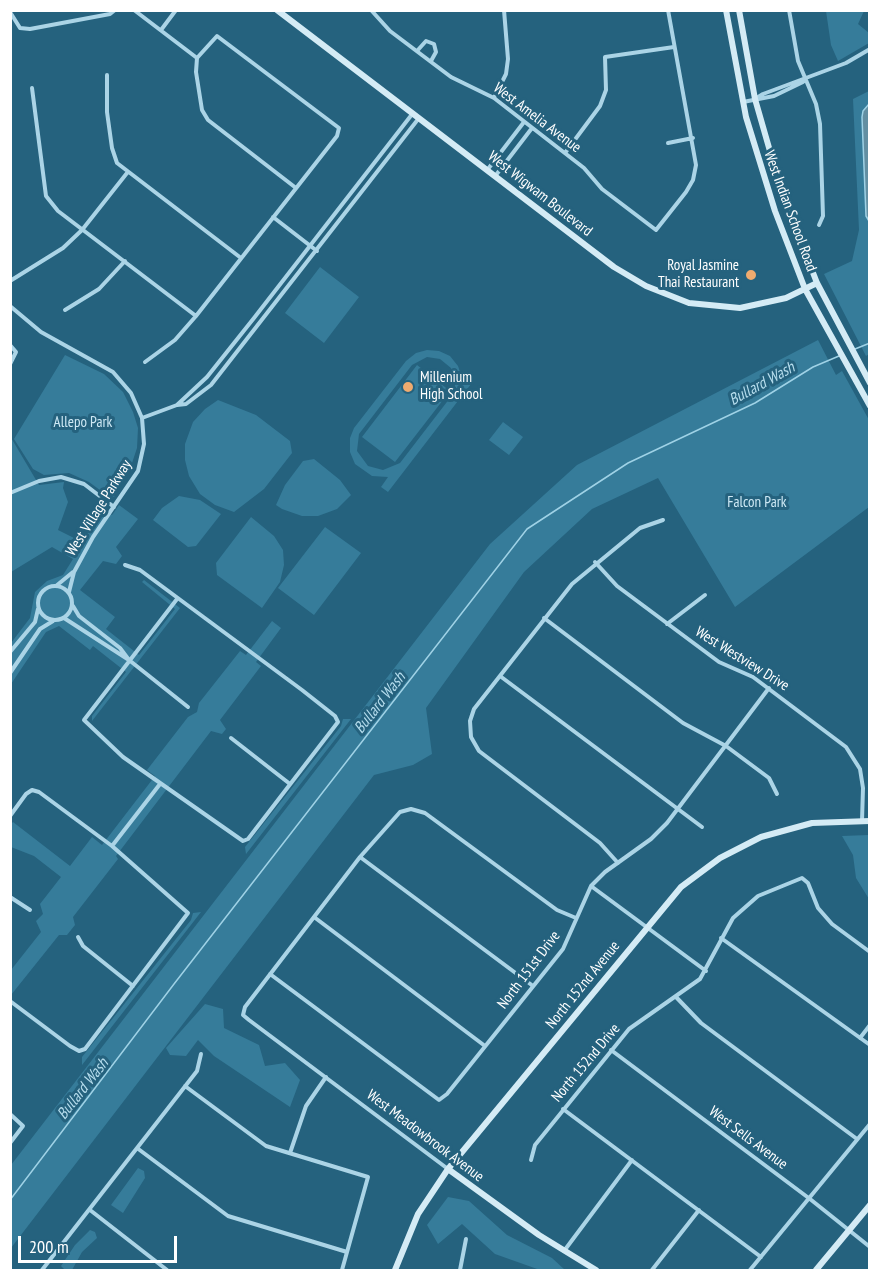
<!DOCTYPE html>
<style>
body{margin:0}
#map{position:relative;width:880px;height:1281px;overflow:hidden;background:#25627e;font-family:"PT Sans Narrow",sans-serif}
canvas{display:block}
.frame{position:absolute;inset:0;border:12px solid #fff;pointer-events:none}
.scale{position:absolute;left:18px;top:1236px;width:159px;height:27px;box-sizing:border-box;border:3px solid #fff;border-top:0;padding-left:8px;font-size:18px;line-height:21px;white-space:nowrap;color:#fff;-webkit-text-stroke:4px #25627e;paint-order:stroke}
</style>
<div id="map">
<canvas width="880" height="1281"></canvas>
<div class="frame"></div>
<div class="scale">200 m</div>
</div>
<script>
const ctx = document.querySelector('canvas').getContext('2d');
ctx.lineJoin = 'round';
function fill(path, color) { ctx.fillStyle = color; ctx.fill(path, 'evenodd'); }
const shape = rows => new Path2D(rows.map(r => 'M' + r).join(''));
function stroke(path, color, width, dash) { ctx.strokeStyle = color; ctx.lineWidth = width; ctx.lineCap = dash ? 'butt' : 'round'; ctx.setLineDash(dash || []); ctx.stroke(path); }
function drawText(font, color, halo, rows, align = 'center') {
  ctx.font = font + ' "PT Sans Narrow",sans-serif'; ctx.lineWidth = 6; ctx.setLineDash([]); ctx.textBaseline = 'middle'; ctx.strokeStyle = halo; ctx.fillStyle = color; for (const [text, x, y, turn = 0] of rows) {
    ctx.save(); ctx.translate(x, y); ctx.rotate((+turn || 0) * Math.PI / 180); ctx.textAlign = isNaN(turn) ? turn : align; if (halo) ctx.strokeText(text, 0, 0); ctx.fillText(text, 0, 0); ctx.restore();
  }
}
fill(shape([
 [826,11,864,11,858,24,869,33,869,43,838,61,831,45],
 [869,91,869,354,866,356,824,274,852,261,859,230,853,99],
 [320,267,359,297,324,343,285,313],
 [818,340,836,375,842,371,869,420,869,507,735,607,658,478,592,509,524,572,426,708,432,754,413,765,374,775,11,1248,11,1165,490,544,577,465],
 [427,350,439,351,450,356,458,366,463,381,465,379,471,384,388,492,381,487,388,477,372,476,355,464,350,452,350,438,354,428,406,361,416,353],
 [427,357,440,359,451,368,456,380,453,394,400,463,383,470,368,466,357,451,359,434,412,365],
 [65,355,104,374,123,392,133,412,138,428,137,448,132,463,114,497,108,496,89,482,69,473,44,475,33,469,14,439],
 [417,365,450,391,395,462,362,437],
 [218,400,256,415,290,441,292,453,264,489,234,512,215,505,200,494,189,476,185,460,185,444,193,422,205,409],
 [503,422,523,437,509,455,489,440],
 [10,436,39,485,64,482,63,488,68,502,58,530,82,542,98,516,105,510,112,515,119,505,138,519,116,547,122,556,116,564,103,561,80,590,115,617,106,629,139,655,175,609,142,582,144,580,180,608,92,721,92,716,126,672,93,646,90,650,59,626,46,632,11,684,11,643,30,618,35,592,47,581,63,575,73,559,52,547,11,572],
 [314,459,340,480,351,495,337,509,318,516,302,516,282,509,276,505,285,485,303,461],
 [179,496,200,500,221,514,196,546,188,547,153,520,162,508],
 [251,517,274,536,283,550,284,565,280,582,262,608,217,575,216,563],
 [325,527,361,553,314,615,278,588],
 [272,621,281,628,256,662,261,666,220,720,226,729,222,734,211,731,116,856,118,859,73,917,75,925,67,935,59,935,11,995,11,970,41,932,36,921,43,914,40,904,61,877,34,856,11,847,10,825,13,822,70,866,92,837,102,845,155,776,147,770,188,717,197,712,199,703,240,651,246,655],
 [343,719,351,719,246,854,245,847,341,726],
 [869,835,870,835,869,899,856,878,853,855,842,836],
 [201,912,82,1065,82,1057,191,920,193,913],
 [205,1004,223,1009,224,1028,259,1045,265,1066,285,1063,300,1080,290,1107,214,1056,198,1040,186,1056,170,1055,166,1048],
 [138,1168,144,1171,145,1178,123,1213,111,1205],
 [448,1197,469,1201,507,1235,552,1258,565,1270,540,1270,495,1254,462,1224,438,1244,427,1225],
 [90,1230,95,1232,97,1238,82,1252,72,1270,65,1270,61,1266,75,1245]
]), '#367c9a');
const water = shape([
 [869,104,870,104,869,221,866,216,862,117,863,111,869,104]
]);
fill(water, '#638fa2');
stroke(water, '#9fd2e6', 1.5);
stroke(shape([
 [855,349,870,343],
 [10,1200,174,984,527,529,628,463,755,403,813,367,839,356]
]), '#9fd2e6', 1.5);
stroke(shape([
 [134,10,197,58],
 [371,10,390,31,451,77,494,98,584,168,602,189,656,230,686,192,693,180,696,165,668,10],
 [789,10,798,61,816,104,820,124,823,216,819,225],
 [10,12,20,28,30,29,110,14,115,10],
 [161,30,176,10],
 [417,51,426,41,434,44,436,52,431,61],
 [107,75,107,112,112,148,117,163,241,258],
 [32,88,46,196,58,211,196,316],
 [494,98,506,74,508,59,504,10],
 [755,99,763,94,846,63,870,49],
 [743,102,774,96,803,82],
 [668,143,693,138],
 [565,153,600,106,606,90,605,57,674,47],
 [488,169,524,122],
 [496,175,532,128],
 [273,217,317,251],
 [10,281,63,248,82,230,127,173],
 [10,306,41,332,113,372,131,393,142,418,144,444,138,471,93,537,74,572,69,592],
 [65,310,99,289,125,261],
 [10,345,16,352,10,364],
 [145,362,175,340,196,316,337,136,339,128,217,36,197,58,196,72,202,110,208,120,296,188],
 [177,405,207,377,254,318,413,113],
 [142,418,177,405,186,404,211,385,419,118],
 [10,493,39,481,61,477,84,484,114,507],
 [595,562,617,586,719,662,753,677,846,747,860,769,863,788,862,821],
 [125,565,140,570,302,690,335,716,338,722,248,839,243,841,123,757,84,720,177,599],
 '38 603a17 17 0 1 1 34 0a17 17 0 1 1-34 0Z',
 [56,586,73,572],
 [73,606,79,616,120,648,129,660],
 [64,618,129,660,188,707],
 [544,618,683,723,726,746,769,778,777,794],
 [667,624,705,595],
 [10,652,35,622,38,609],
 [10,673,40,629,53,621],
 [500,676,702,827],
 [231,738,290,784],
 [10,816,26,794,32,790,39,792,112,846,188,913,85,1049,79,1051,70,1046,10,1001],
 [112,846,160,784],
 [360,857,533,986],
 [618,863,600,843,479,751,471,737,470,721,474,709,572,584,640,528,663,520],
 [591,886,706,971],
 [10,897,30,910],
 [314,917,485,1046],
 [78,937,83,946,133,986],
 [721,938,870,1045],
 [270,974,439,1100,447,1094,563,949,591,886,605,872,651,839,667,823,769,688],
 [676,997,701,1023,857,1139],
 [860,1038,870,1025],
 [611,1050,810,1199,870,1247],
 [185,1086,266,1146,368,1177,342,1270],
 [563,1109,761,1257],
 [10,1114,23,1126,10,1143],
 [137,1148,228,1216,347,1252],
 [290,1153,306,1106,326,1077],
 [531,1160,535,1145,629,1029,700,979,733,918,758,896,802,878,808,883,818,908,832,924,870,952],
 [448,1169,249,1020,243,1015,245,1007,360,857,400,812,411,809,425,813,557,910,576,918],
 [90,1210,167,1270],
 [564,1251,632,1160],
 [42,1270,197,1071,201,1054],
 [460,1270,466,1239],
 [652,1270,699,1210],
 [750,1270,870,1124]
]), '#abd4e6', 4);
stroke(shape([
 [277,10,614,267,646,286,689,303,740,308,786,298,817,283],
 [726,10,746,117,775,211,805,289,870,406],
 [739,10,755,99,782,193,817,283,870,383],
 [448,1169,539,1235,596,1270],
 [395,1270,418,1214,448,1169,681,887,720,858,761,837,812,823,870,821],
 [816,1270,870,1205]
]), '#d4ebf5', 6);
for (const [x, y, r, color] of [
 [751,275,6,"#efab6f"],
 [408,387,6,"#efab6f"]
]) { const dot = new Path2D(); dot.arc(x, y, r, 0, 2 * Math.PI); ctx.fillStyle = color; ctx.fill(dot); stroke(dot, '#25627e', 2); }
drawText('15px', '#fff', '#25627e', [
 ["West Amelia Avenue",537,118,37],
 ["West Wigwam Boulevard",540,194,38],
 ["West Indian School Road",790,211,70],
 ["West Village Parkway",99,508,-58],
 ["West Westview Drive",742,659,32],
 ["North 151st Drive",529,970,-53],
 ["North 152nd Avenue",583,985,-51],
 ["North 152nd Drive",586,1063,-50],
 ["West Meadowbrook Avenue",425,1136,37],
 ["West Sells Avenue",748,1138,37]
]);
drawText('15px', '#fff', '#25627e', [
 ["Royal Jasmine",739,266],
 ["Thai Restaurant",739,283],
 ["Millenium",420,378,"left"],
 ["High School",420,395,"left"]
], 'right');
drawText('15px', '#cee9f5', '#25627e', [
 ["Allepo Park",83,423],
 ["Falcon Park",757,503]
]);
drawText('italic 16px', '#b6dded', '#25627e', [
 ["Bullard Wash",762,384,-29],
 ["Bullard Wash",380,703,-52],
 ["Bullard Wash",83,1089,-52]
]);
</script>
